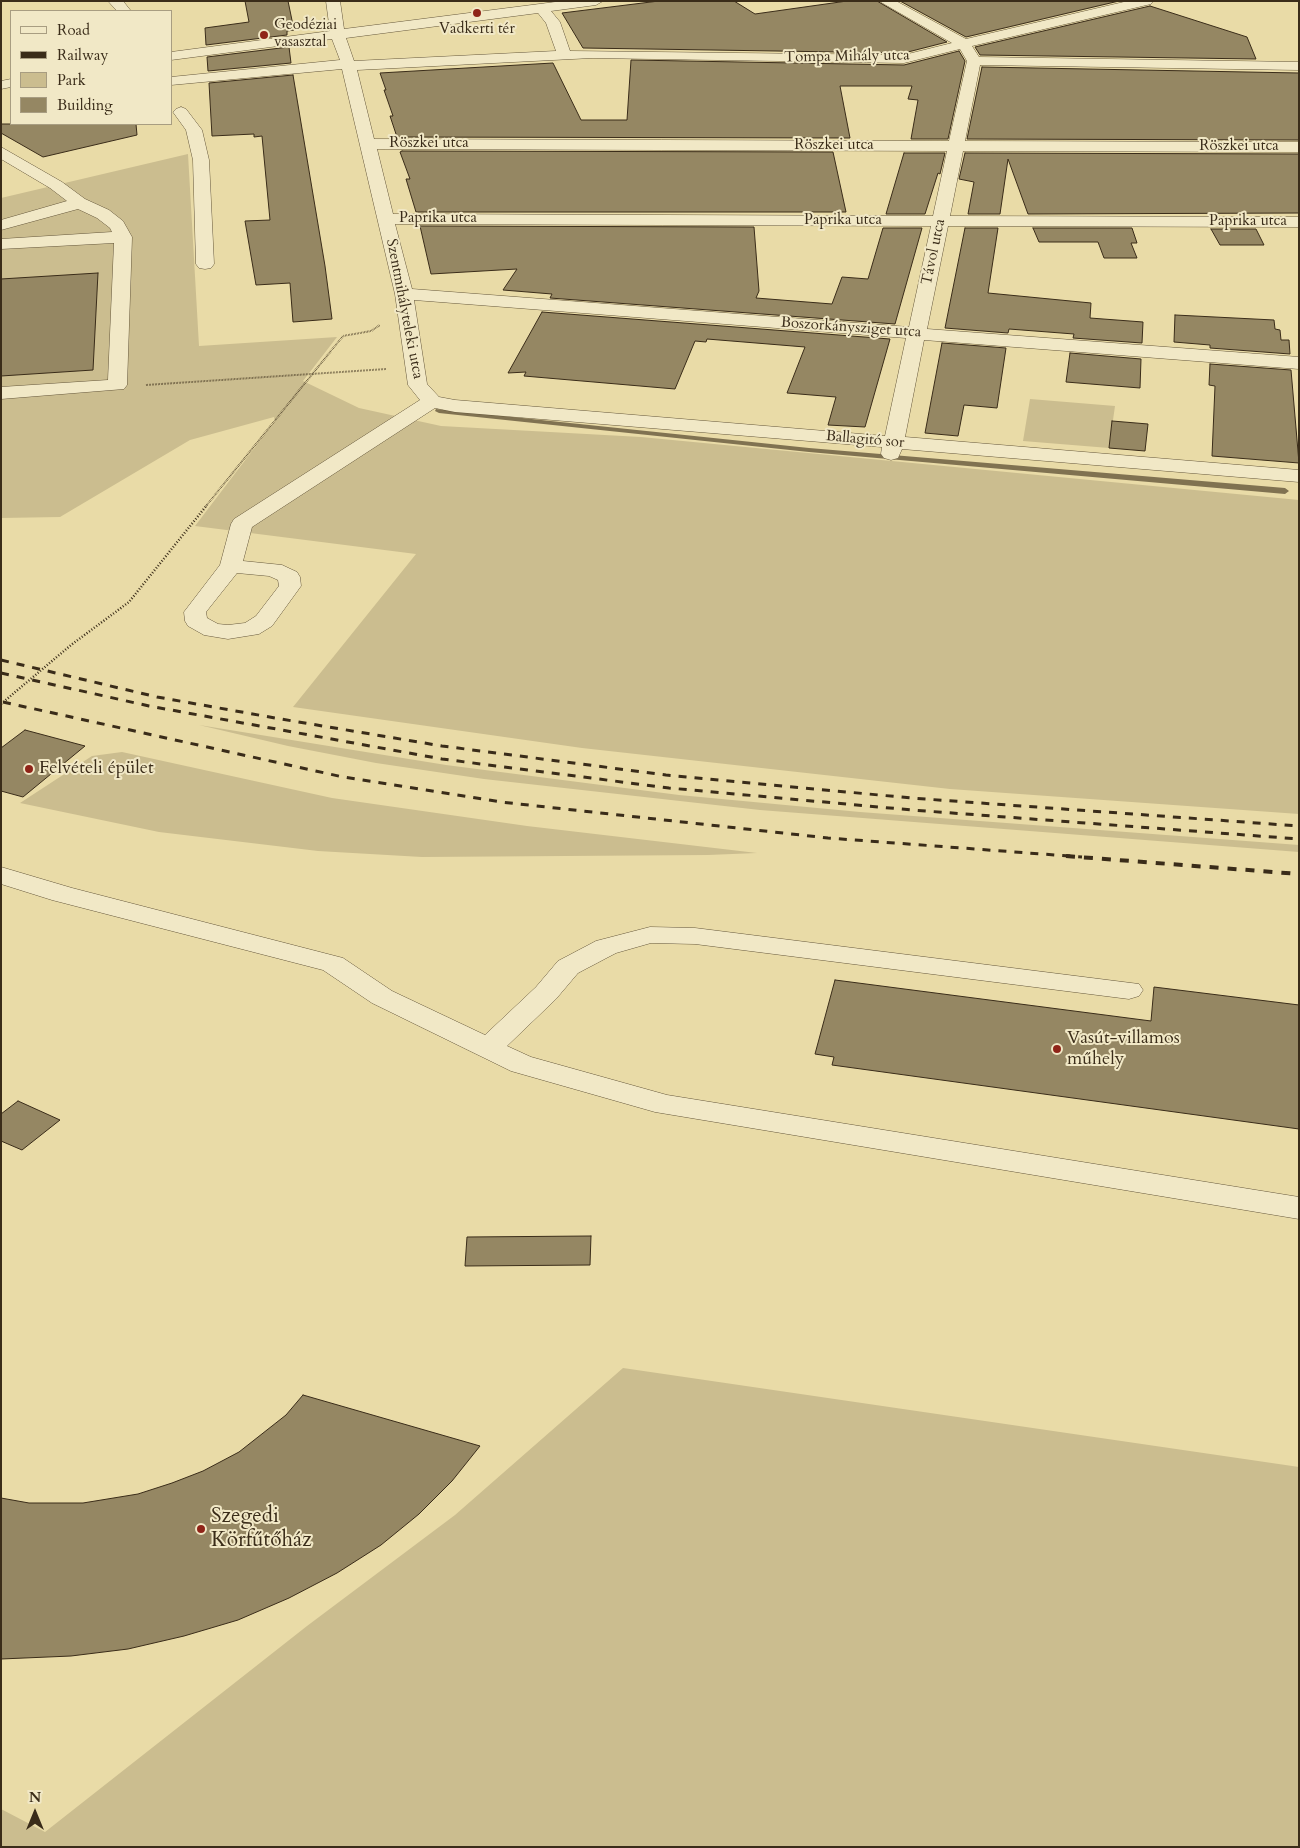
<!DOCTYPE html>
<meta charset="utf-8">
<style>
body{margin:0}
#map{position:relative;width:1300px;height:1848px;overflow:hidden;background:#e9dba7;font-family:Cardo,serif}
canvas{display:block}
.frame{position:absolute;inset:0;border:2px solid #3a2c19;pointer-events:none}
.legend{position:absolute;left:10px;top:10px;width:162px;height:115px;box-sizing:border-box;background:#f1e8c6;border:1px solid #a89d81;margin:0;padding:6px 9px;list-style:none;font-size:15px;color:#3a2c19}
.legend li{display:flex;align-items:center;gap:10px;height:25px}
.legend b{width:25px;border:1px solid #a89d81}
.north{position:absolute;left:10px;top:1788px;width:50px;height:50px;-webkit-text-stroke:4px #f1e8c6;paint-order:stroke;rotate:0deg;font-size:14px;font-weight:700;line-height:20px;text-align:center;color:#3a2c19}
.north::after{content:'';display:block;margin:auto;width:18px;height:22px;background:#3a2c19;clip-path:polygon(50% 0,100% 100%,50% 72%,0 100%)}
</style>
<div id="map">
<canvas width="1300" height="1848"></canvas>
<div class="frame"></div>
<ul class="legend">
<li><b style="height:6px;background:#f1e8c6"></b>Road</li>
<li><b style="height:6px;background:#3a2c19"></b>Railway</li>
<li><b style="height:14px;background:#cbbd8f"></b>Park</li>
<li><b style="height:14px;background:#958763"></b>Building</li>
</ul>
<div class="north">N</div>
</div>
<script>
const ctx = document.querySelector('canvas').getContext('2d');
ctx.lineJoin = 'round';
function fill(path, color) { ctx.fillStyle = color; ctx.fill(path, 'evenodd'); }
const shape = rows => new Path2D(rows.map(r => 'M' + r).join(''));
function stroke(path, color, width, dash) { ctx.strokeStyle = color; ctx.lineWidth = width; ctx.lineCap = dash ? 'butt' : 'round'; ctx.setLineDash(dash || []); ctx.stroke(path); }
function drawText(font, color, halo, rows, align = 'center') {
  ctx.font = font + ' Cardo,serif'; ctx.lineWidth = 4; ctx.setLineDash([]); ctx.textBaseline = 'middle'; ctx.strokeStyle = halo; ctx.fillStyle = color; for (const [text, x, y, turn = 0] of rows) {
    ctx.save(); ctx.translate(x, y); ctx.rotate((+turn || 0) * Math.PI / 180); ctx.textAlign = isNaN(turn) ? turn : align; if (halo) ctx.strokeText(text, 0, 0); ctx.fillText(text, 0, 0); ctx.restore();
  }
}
fill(shape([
 [188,154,199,346,337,337,303,381,359,408,441,426,641,437,1299,500,1299,814,950,789,582,748,293,707,416,554,195,526,275,421,274,417,190,440,60,517,1,518,1,198],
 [1030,399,1115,406,1109,448,1023,441],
 [199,725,446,765,679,795,860,812,1299,845,1299,852,760,810,484,779,376,763,288,746],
 [122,752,332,798,527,826,757,853,708,855,422,857,318,851,159,832,20,803,92,756],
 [623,1368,1299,1467,1299,1847,1,1847,1,1809,45,1832,307,1626,455,1515]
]), '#cbbd8f');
fill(shape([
 [436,409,809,448,1285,488,1289,491,1285,494,809,452,439,413,435,411,436,409]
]), '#807251');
const building = shape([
 [245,1,288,1,294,30,287,31,287,35,206,45,205,28,249,22,245,1],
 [659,1,734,1,755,14,847,1,877,1,947,42,904,53,583,48,562,13,659,1],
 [900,1,1119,1,966,37,900,1],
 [1150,6,1247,37,1256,59,980,55,975,47,1150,6],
 [289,47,291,63,208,71,207,57,289,47],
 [959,51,965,61,948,139,911,139,918,100,908,99,912,86,840,86,850,138,397,137,390,116,393,116,384,90,386,90,380,73,553,63,581,120,627,120,631,60,904,65,959,51],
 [982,67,1299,73,1299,140,967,139,982,67],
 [293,75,325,266,332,319,293,322,290,283,256,285,245,221,270,220,262,136,254,137,254,134,212,136,209,83,293,75],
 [1,124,136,124,137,135,43,157,1,133,1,124],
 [402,151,833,152,846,212,416,212,406,179,410,179,400,152,402,151],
 [904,153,945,153,940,174,938,173,925,214,886,214,904,153],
 [965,153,1299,154,1299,213,1028,214,1008,159,1000,214,968,214,974,182,959,179,965,153],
 [420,226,754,227,759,291,756,298,832,304,842,277,868,279,883,228,922,228,895,324,550,298,552,294,503,290,517,269,431,274,420,226],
 [965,228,998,228,988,293,1091,303,1090,318,1143,322,1142,343,1073,338,1074,334,1009,329,1008,333,945,328,965,228],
 [1033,228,1132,228,1137,243,1131,243,1137,258,1104,258,1098,242,1039,242,1033,228],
 [1211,229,1256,229,1264,245,1220,245,1211,229],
 [98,273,93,370,1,376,1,279,98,273],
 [542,312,890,339,865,427,828,425,836,397,787,393,805,347,707,339,706,342,695,341,675,389,524,376,526,372,508,373,542,312],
 [1175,315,1274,320,1275,329,1280,330,1281,340,1289,340,1290,354,1210,348,1210,345,1174,342,1175,315],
 [942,343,1006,348,997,408,964,405,958,436,925,433,942,343],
 [1070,353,1141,359,1140,388,1066,382,1070,353],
 [1210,364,1291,370,1299,463,1212,456,1215,386,1209,385,1210,364],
 [1112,421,1148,424,1145,451,1109,448,1112,421],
 [25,730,85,746,23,797,1,791,1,748,25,730],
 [835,980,1151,1021,1154,987,1299,1005,1299,1129,832,1065,834,1057,815,1054,835,980],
 [18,1101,60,1120,22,1150,1,1141,1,1114,18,1101],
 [591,1236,590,1265,465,1266,467,1237,591,1236],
 [303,1395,480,1446,452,1481,419,1514,381,1545,337,1573,289,1598,238,1620,184,1636,128,1649,71,1656,1,1659,1,1498,29,1503,83,1503,138,1494,172,1483,203,1471,239,1452,286,1415,303,1395]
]);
fill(building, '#958763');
stroke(building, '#3a2c19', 1);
const minor = shape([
 [108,1,123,1,131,11,117,11,108,1],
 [326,1,340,1,344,29,563,1,603,1,596,5,551,11,560,22,570,51,904,55,952,43,879,1,896,1,966,39,1128,1,1153,1,1151,4,972,46,979,57,1299,62,1299,70,980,65,965,141,1299,142,1299,152,963,151,950,216,1299,217,1299,227,948,226,927,329,1299,357,1299,369,924,340,905,437,1299,470,1299,482,902,449,898,458,891,460,884,458,881,454,882,447,455,412,435,408,252,527,243,561,282,565,297,572,300,577,301,586,272,626,259,634,228,639,204,635,188,626,185,621,184,612,220,565,231,524,234,519,420,400,408,385,395,294,342,69,171,85,171,77,340,60,332,39,171,60,171,52,330,31,326,1],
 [538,13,546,23,556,51,354,61,346,38,538,13],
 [960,49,967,61,949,141,374,139,357,70,592,58,904,63,960,49],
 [377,149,947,151,933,216,393,214,377,149],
 [395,224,931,226,909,327,412,289,395,224],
 [414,300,906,338,885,436,455,400,439,397,427,384,414,300],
 [237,573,269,576,278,580,279,586,256,616,245,623,228,625,218,624,207,618,206,612,237,573],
 [11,79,11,87,1,89,1,81,11,79],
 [181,107,186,109,202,130,209,160,214,264,211,268,205,269,199,268,196,264,193,160,186,130,173,112,176,109,181,107],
 [1,147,62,182,85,199,109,210,123,221,132,237,127,385,124,389,1,399,1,387,108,380,114,243,1,249,1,239,112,232,110,228,97,218,78,209,1,230,1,220,67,201,50,188,1,159,1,147],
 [1,867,72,888,343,958,392,991,485,1035,536,987,558,961,596,941,650,927,695,928,1139,984,1143,990,1139,996,1129,999,695,944,651,943,616,953,578,973,556,999,507,1046,531,1057,667,1095,1299,1197,1299,1219,655,1112,511,1071,372,1003,323,970,52,900,1,884,1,867]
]);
stroke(minor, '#66583c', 1);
stroke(shape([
 [146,385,386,369],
 [206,506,343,336,371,331,380,325]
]), '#3a2c19', 2, [0.5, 1]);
stroke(shape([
 [1,704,71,645,129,602,207,505]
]), '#3a2c19', 2.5, [1, 2]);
fill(minor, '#f1e8c6');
stroke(shape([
 [1,660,157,697,281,719,442,746,666,775,911,798,1299,826],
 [1,673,149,706,442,759,669,788,912,810,1299,839],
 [3,702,343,777,501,802,828,838,1082,857]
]), '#3a2c19', 3, [8, 8]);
stroke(shape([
 [1066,856,1299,874]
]), '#3a2c19', 4, [9, 9]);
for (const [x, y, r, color] of [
 [477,13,5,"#8f2418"],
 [264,35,5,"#8f2418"],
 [29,769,5,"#8f2418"],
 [1057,1049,5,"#8f2418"],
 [201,1529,5,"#8f2418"]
]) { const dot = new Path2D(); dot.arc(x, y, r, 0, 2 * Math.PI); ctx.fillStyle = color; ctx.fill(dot); stroke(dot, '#f1e8c6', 2); }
drawText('15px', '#3a2c19', '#f1e8c6', [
 ["Geodéziai",274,26],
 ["vasasztal",274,43],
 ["Vadkerti tér",477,30,"center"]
], 'left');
drawText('15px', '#3a2c19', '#f1e8c6', [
 ["Tompa Mihály utca",847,57,-1],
 ["Röszkei utca",429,144],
 ["Röszkei utca",834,146],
 ["Röszkei utca",1239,147],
 ["Paprika utca",438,219],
 ["Paprika utca",843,221],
 ["Paprika utca",1248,222],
 ["Távol utca",934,252,-78],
 ["Szentmihályteleki utca",404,309,79],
 ["Boszorkánysziget utca",851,328,4],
 ["Ballagitó sor",865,440,5]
]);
drawText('18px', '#3a2c19', '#f1e8c6', [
 ["Felvételi épület",39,769],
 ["Vasút-villamos",1067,1039],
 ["műhely",1067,1060]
], 'left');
drawText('21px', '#3a2c19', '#f1e8c6', [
 ["Szegedi",211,1517],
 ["Körfűtőház",211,1541]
], 'left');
</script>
